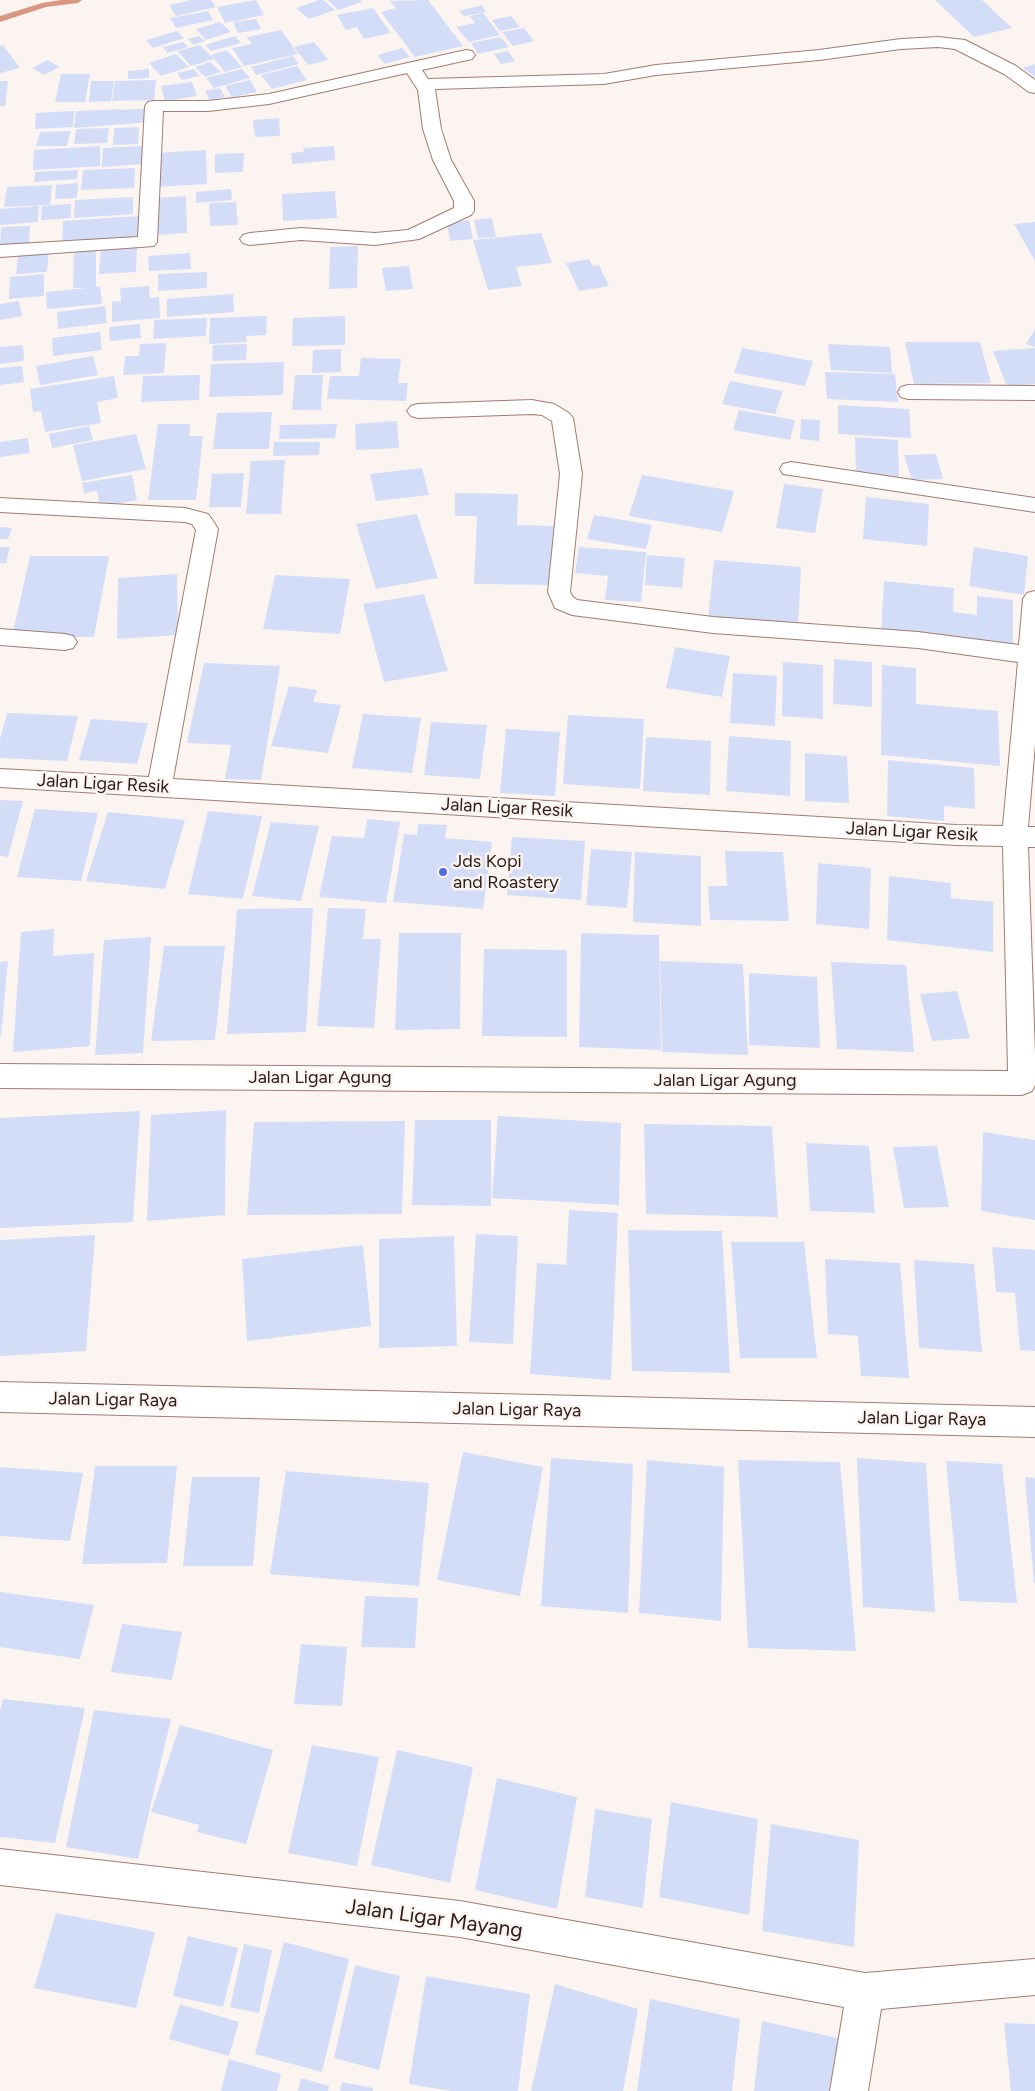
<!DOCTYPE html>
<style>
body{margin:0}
canvas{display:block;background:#fcf4f1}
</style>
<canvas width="1035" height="2091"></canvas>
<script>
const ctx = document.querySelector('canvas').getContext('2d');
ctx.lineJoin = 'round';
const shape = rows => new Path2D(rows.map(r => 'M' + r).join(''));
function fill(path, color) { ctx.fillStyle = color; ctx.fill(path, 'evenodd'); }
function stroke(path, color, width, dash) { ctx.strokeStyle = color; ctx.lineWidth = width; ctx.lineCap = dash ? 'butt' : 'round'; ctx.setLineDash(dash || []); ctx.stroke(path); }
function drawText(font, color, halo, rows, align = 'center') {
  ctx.font = font + ' Figtree,sans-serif'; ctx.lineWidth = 5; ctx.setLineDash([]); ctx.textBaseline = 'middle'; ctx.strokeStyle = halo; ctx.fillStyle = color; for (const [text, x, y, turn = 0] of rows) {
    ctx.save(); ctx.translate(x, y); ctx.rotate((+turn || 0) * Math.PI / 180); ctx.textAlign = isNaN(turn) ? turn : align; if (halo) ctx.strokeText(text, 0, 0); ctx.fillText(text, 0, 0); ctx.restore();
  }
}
fill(shape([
 [61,0,82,0,78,3,46,7,0,22,0,16,42,3,61,0]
]), '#d89883');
fill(shape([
 [191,0,211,0,216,7,176,16,169,5],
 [256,0,264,15,225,23,217,7],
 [319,0,323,0,335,10,309,19,296,8],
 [328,0,360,0,362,2,338,10],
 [428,0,463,46,415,57,381,12,396,8,390,1],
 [935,0,982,0,1012,28,974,37],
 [482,5,486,12,464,16,459,11],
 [373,8,391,33,364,39,357,27,346,30,337,15],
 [208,11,213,20,176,28,170,18],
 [483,13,500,35,469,42,456,27,475,23,470,16],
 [511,16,520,27,500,31,492,20],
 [256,19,261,29,238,33,233,22],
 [220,22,231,32,206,40,196,29],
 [524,28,534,41,513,46,502,32],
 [281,30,298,54,244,66,232,48,252,44,247,37],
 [177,31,184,38,153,48,146,40],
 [199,36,205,41,194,45,188,39],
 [235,36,241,43,211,51,205,45],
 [500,37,509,47,478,54,471,43],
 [183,42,188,47,167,53,163,47],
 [314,42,328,60,308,65,294,47],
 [3,45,20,68,0,73,0,46],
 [200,45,214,59,191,66,177,51],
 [402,48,410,57,385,64,377,55],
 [227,50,242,67,225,72,211,55],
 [508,51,515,61,501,64,494,54],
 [176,54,189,67,161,76,149,63],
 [293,56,299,64,256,75,251,67],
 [48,60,59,67,44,75,32,68],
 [210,62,221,72,205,77,195,67],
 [1035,64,1035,77,1023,68],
 [297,66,307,80,272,89,261,75],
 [149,69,149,78,128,79,128,71],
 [194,69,199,76,182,80,177,73],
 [242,69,250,78,214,88,206,78],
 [61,74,90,74,85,102,55,102],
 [156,80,154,100,112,101,115,81],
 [250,80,257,92,232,97,225,86],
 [0,81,8,81,5,106,0,106],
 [91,81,114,81,111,101,89,102],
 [192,82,197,96,165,101,161,86],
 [220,88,225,97,210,100,205,91],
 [152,108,151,122,74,128,76,111,122,109,122,119,122,110],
 [74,111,73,127,35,129,36,113],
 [279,118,280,136,255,137,253,120],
 [139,127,138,144,113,145,114,128],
 [109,128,107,143,74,144,76,129],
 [71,131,67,146,36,146,40,132],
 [100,146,100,166,33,170,34,150],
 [143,146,144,164,102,167,103,148],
 [334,146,335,160,292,164,291,153,304,152,303,148],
 [206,150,207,184,156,187,156,153],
 [244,153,243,172,215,173,215,154],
 [135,168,134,188,81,190,83,170],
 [78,170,77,179,34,182,35,172],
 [78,183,77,198,55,199,56,185],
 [52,185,50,205,4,207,7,187],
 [231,189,232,200,196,203,196,192],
 [335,191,337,218,283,221,282,194],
 [186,196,187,233,154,235,154,198],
 [133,197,133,214,74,218,75,200],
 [236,202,238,225,210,226,209,203],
 [71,204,71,218,41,220,42,206],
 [39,206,38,222,0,225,0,209],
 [140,216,140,239,62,244,63,221],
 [492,218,496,237,478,238,474,220],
 [469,220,473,239,450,241,447,222],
 [1035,222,1035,261,1014,224],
 [30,226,29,246,0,248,1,227],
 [541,233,552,263,516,267,522,286,488,290,473,240],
 [137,246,136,272,99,274,101,248],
 [358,246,357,288,329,289,330,247],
 [96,248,96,287,100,286,102,304,47,309,46,292,87,288,73,288,74,250],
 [49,251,47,272,16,274,18,253],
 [190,253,191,269,149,271,148,256],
 [589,259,592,266,599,265,609,286,579,291,566,263],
 [409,266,413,289,386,291,382,268],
 [207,272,207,288,158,291,158,274],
 [44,274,44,296,9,299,10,277],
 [149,286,150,298,159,297,160,318,112,322,112,302,121,301,120,288],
 [233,294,234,312,167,317,167,299],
 [19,301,22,316,0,320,0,304],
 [105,306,107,323,58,329,57,312],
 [267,316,266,335,246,336,247,342,209,344,210,318],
 [345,316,345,345,292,346,293,318],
 [207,318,206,336,153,339,154,320],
 [140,324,141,338,110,341,109,327],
 [1035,329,1035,347,1026,344],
 [100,332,102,350,53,356,52,338],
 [905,342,980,342,991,383,914,384],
 [166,343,164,373,123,375,125,356,139,356,140,344],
 [247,344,246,360,212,361,213,345],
 [828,344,890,347,892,373,831,370],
 [23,345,24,361,0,364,0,347],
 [742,348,813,361,805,386,734,373],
 [1035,348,1035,384,1007,386,993,351],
 [341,349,341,372,312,373,313,350],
 [93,356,98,375,40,385,36,366],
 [361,358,401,359,398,383,408,383,406,401,327,399,330,376,359,376],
 [284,362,283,395,209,397,211,364],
 [22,366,24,382,0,385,0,368],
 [825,372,895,374,898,402,827,399],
 [200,375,199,400,141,402,143,376],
 [295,375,323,375,321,410,292,410],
 [114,376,118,398,97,402,101,423,45,432,41,411,33,412,30,389],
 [730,381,783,391,775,414,722,404],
 [838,405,909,409,911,438,838,434],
 [739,410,795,420,790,440,733,430],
 [272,412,269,449,213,449,217,413],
 [801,419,820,420,819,441,800,439],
 [397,421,399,448,356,450,355,424],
 [158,424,190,424,189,436,203,436,196,500,148,500],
 [337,424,335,438,279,439,280,425],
 [89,426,93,440,52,448,49,434],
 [136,434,146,469,82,481,73,445],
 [855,437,898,440,899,478,856,476],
 [28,438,30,453,0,457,0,442],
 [274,442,320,442,319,455,273,456],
 [936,454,943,479,912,480,904,455],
 [285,460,281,514,246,514,251,461],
 [422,468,429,495,376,501,370,474],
 [244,473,241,507,209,507,212,474],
 [132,475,137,500,100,507,97,491,84,493,82,483],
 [642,475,734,491,722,532,629,516],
 [784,484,823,489,815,533,776,528],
 [455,493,518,494,517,525,554,526,554,585,474,584,477,516,455,516],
 [866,497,929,504,927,546,863,539],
 [417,514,438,578,376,589,356,524],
 [594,515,652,525,646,549,587,539],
 [0,527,12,528,8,539,0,539],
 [0,547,10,547,6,563,0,563],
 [579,547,646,552,641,602,605,600,608,576,575,573],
 [974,547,1028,556,1024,595,969,586],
 [647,555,685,558,682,588,645,585],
 [30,556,109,556,94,637,12,637],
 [714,560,801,567,798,628,708,620],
 [177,574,178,635,117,639,118,578],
 [275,575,350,579,340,634,263,629],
 [884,581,954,588,953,612,977,615,977,596,1013,600,1013,647,881,633],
 [424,594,448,671,384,682,363,604],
 [675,647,730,656,722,697,666,688],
 [834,659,872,662,872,707,833,704],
 [783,662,823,665,823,719,782,716],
 [204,663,280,666,261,780,225,779,231,745,187,743],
 [882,665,916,668,916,704,998,711,1000,766,881,755],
 [733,673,777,676,775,726,730,723],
 [289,686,317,690,313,702,341,705,328,753,271,746],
 [7,713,78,716,67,761,0,758,0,739],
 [363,714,421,718,412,773,352,768],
 [568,715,644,719,640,789,563,784],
 [91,719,148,723,137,764,79,760],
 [431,722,487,725,480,779,424,775],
 [506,729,560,732,555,796,500,793],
 [729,736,791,741,790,796,726,791],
 [646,737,711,741,710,795,643,791],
 [805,753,847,756,849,803,805,801],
 [888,760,974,768,975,809,944,806,944,821,887,816],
 [0,800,23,801,8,857,0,856],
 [35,809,98,813,81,881,17,877],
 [208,811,262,816,243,899,188,894],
 [108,812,185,820,165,889,86,881],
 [367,819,400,822,386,903,319,897,332,836,364,838],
 [271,822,319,826,301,901,252,896],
 [418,824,447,825,445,838,492,842,483,909,393,902,404,834,417,835],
 [512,837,585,841,581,900,507,895],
 [591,849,632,852,627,908,586,905],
 [725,851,783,852,789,921,710,920,708,886,727,886],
 [635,852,701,856,701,926,633,922],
 [818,863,871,868,869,929,816,924],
 [889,876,951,883,951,898,993,902,993,952,887,940],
 [313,908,306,1032,227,1034,237,909],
 [328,908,366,909,363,939,381,939,374,1028,317,1026],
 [54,929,53,956,94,953,90,1046,13,1052,21,932],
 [399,933,461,933,460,1029,395,1030],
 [581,933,659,935,661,1050,579,1047],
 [151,937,143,1053,95,1055,104,940],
 [164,946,225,946,215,1040,151,1041],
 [484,949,567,950,567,1037,482,1036],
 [8,961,1,1036,0,1036,0,962],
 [660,961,743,964,748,1055,662,1052],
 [831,962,906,965,914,1052,837,1049],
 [749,973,817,977,820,1048,749,1045],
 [957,991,970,1038,932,1041,920,994],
 [226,1110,225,1215,147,1221,151,1115],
 [140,1111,133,1222,0,1228,0,1118],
 [498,1116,621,1123,619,1205,492,1198],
 [415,1120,491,1120,491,1206,412,1205],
 [405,1121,402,1214,247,1215,254,1122],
 [644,1124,772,1126,778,1217,646,1214],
 [983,1132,1035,1140,1035,1220,981,1211],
 [806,1143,869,1146,875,1213,810,1211],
 [937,1146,949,1207,904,1208,893,1147],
 [569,1210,618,1213,611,1380,530,1374,537,1263,566,1265],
 [628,1230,722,1231,730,1373,632,1371],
 [476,1234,518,1236,513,1344,469,1342],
 [95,1235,86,1351,0,1356,0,1240],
 [454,1236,457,1346,379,1348,379,1239],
 [731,1242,804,1242,817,1358,740,1358],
 [363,1245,371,1326,247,1341,242,1259],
 [992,1247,1035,1250,1035,1351,1020,1350,1015,1293,996,1292],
 [825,1259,900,1263,909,1378,861,1376,858,1336,828,1334],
 [914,1260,974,1264,982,1352,919,1348],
 [463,1452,543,1467,520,1596,437,1580],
 [551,1458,633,1464,628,1613,541,1606],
 [857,1458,926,1463,935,1612,863,1607],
 [647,1460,724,1467,721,1621,639,1613],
 [738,1460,840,1462,856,1651,748,1648],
 [946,1461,1002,1464,1017,1603,959,1601],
 [95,1466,177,1466,167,1563,82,1564],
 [0,1467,83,1473,70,1541,0,1536],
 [286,1471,429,1483,419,1586,270,1574],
 [192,1477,260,1477,253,1566,183,1566],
 [1025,1477,1035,1478,1035,1583,1034,1583],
 [0,1592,94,1605,80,1659,0,1647],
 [365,1596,418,1598,415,1648,361,1647],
 [122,1624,182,1632,172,1680,111,1672],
 [301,1644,347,1647,342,1706,294,1704],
 [3,1699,85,1708,55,1843,0,1837,0,1710],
 [94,1710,171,1719,138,1859,66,1847],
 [180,1725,273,1750,246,1844,197,1832,199,1825,151,1812],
 [312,1745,379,1757,357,1866,288,1853],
 [397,1750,473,1767,450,1883,371,1865],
 [497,1778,577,1797,557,1909,475,1890],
 [671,1802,758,1819,749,1915,659,1897],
 [595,1809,652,1819,643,1908,585,1897],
 [771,1824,859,1840,854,1947,762,1931],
 [56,1913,155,1932,136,2008,34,1988],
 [188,1936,238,1948,223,2007,173,1996],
 [284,1942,349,1959,322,2072,255,2054],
 [244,1944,272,1950,259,2013,230,2007],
 [355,1965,400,1976,379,2070,334,2058],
 [426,1976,530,1994,518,2091,451,2091,409,2084],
 [555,1984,638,2009,623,2091,531,2091],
 [650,1999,740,2019,732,2091,637,2091],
 [180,2004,239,2022,229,2056,169,2039],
 [762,2021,842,2039,838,2091,754,2091],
 [1004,2023,1035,2024,1035,2091,1011,2091],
 [229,2059,281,2074,277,2091,221,2091],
 [301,2078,329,2086,328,2091,298,2091],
 [342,2082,373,2088,373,2091,340,2091]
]), '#d3ddf8');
const street = shape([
 [938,37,965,40,1016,66,1035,80,1035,93,1029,92,1004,74,955,49,938,47,901,49,819,60,656,75,604,84,435,89,441,129,451,160,474,201,474,211,471,215,419,239,375,245,301,240,250,245,243,243,240,239,243,235,250,233,301,228,375,233,408,230,454,208,454,201,433,160,423,129,418,90,407,73,269,104,208,111,163,111,157,242,154,246,0,257,0,245,138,237,145,106,148,102,154,101,208,101,269,94,466,50,472,51,475,55,472,59,422,70,428,79,604,74,656,65,819,50,901,39,938,37],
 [908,385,1035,386,1035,400,908,399,901,397,898,392,901,387,908,385],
 [532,400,554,404,569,413,573,418,582,474,570,592,573,597,577,600,713,617,918,632,1019,645,1023,599,1027,593,1035,591,1035,744,1028,827,1035,827,1035,847,1028,847,1035,1055,1035,1085,1032,1091,1022,1095,0,1088,0,1064,1008,1071,1003,846,956,845,0,787,0,769,149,777,196,530,192,524,185,522,0,512,0,498,185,508,208,514,215,524,218,529,173,779,956,825,1003,826,1018,662,918,648,713,633,572,615,555,608,548,592,560,474,552,421,542,415,532,414,418,418,411,416,407,411,411,406,418,404,532,400],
 [791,462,1035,498,1035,512,783,474,780,469,783,464,791,462],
 [0,629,65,634,73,636,77,642,73,648,65,650,0,645,0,629],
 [0,1382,1035,1407,1035,1437,0,1412,0,1382],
 [0,1849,460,1901,865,1973,1035,1959,1035,1995,881,2009,868,2091,830,2091,844,2007,460,1937,0,1885,0,1849]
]);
stroke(street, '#a17c71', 2);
fill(street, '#fff');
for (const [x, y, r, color] of [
 [443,872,5,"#536de2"]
]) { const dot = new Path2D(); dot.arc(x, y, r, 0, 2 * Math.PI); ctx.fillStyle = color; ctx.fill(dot); stroke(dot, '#fcf4f1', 2); }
drawText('18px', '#2b1c18', '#fcf4f1', [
 ["Jalan Ligar Resik",103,784,3],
 ["Jalan Ligar Resik",507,808,3],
 ["Jalan Ligar Resik",912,832,3],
 ["Jalan Ligar Agung",320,1078],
 ["Jalan Ligar Agung",725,1081],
 ["Jalan Ligar Raya",113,1400,1],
 ["Jalan Ligar Raya",517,1410,1],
 ["Jalan Ligar Raya",922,1419,1]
]);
drawText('18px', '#2b1c18', '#fcf4f1', [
 ["Jds Kopi",453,862],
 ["and Roastery",453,883]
], 'left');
drawText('21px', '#2b1c18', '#fcf4f1', [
 ["Jalan Ligar Mayang",434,1919,8]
]);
</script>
